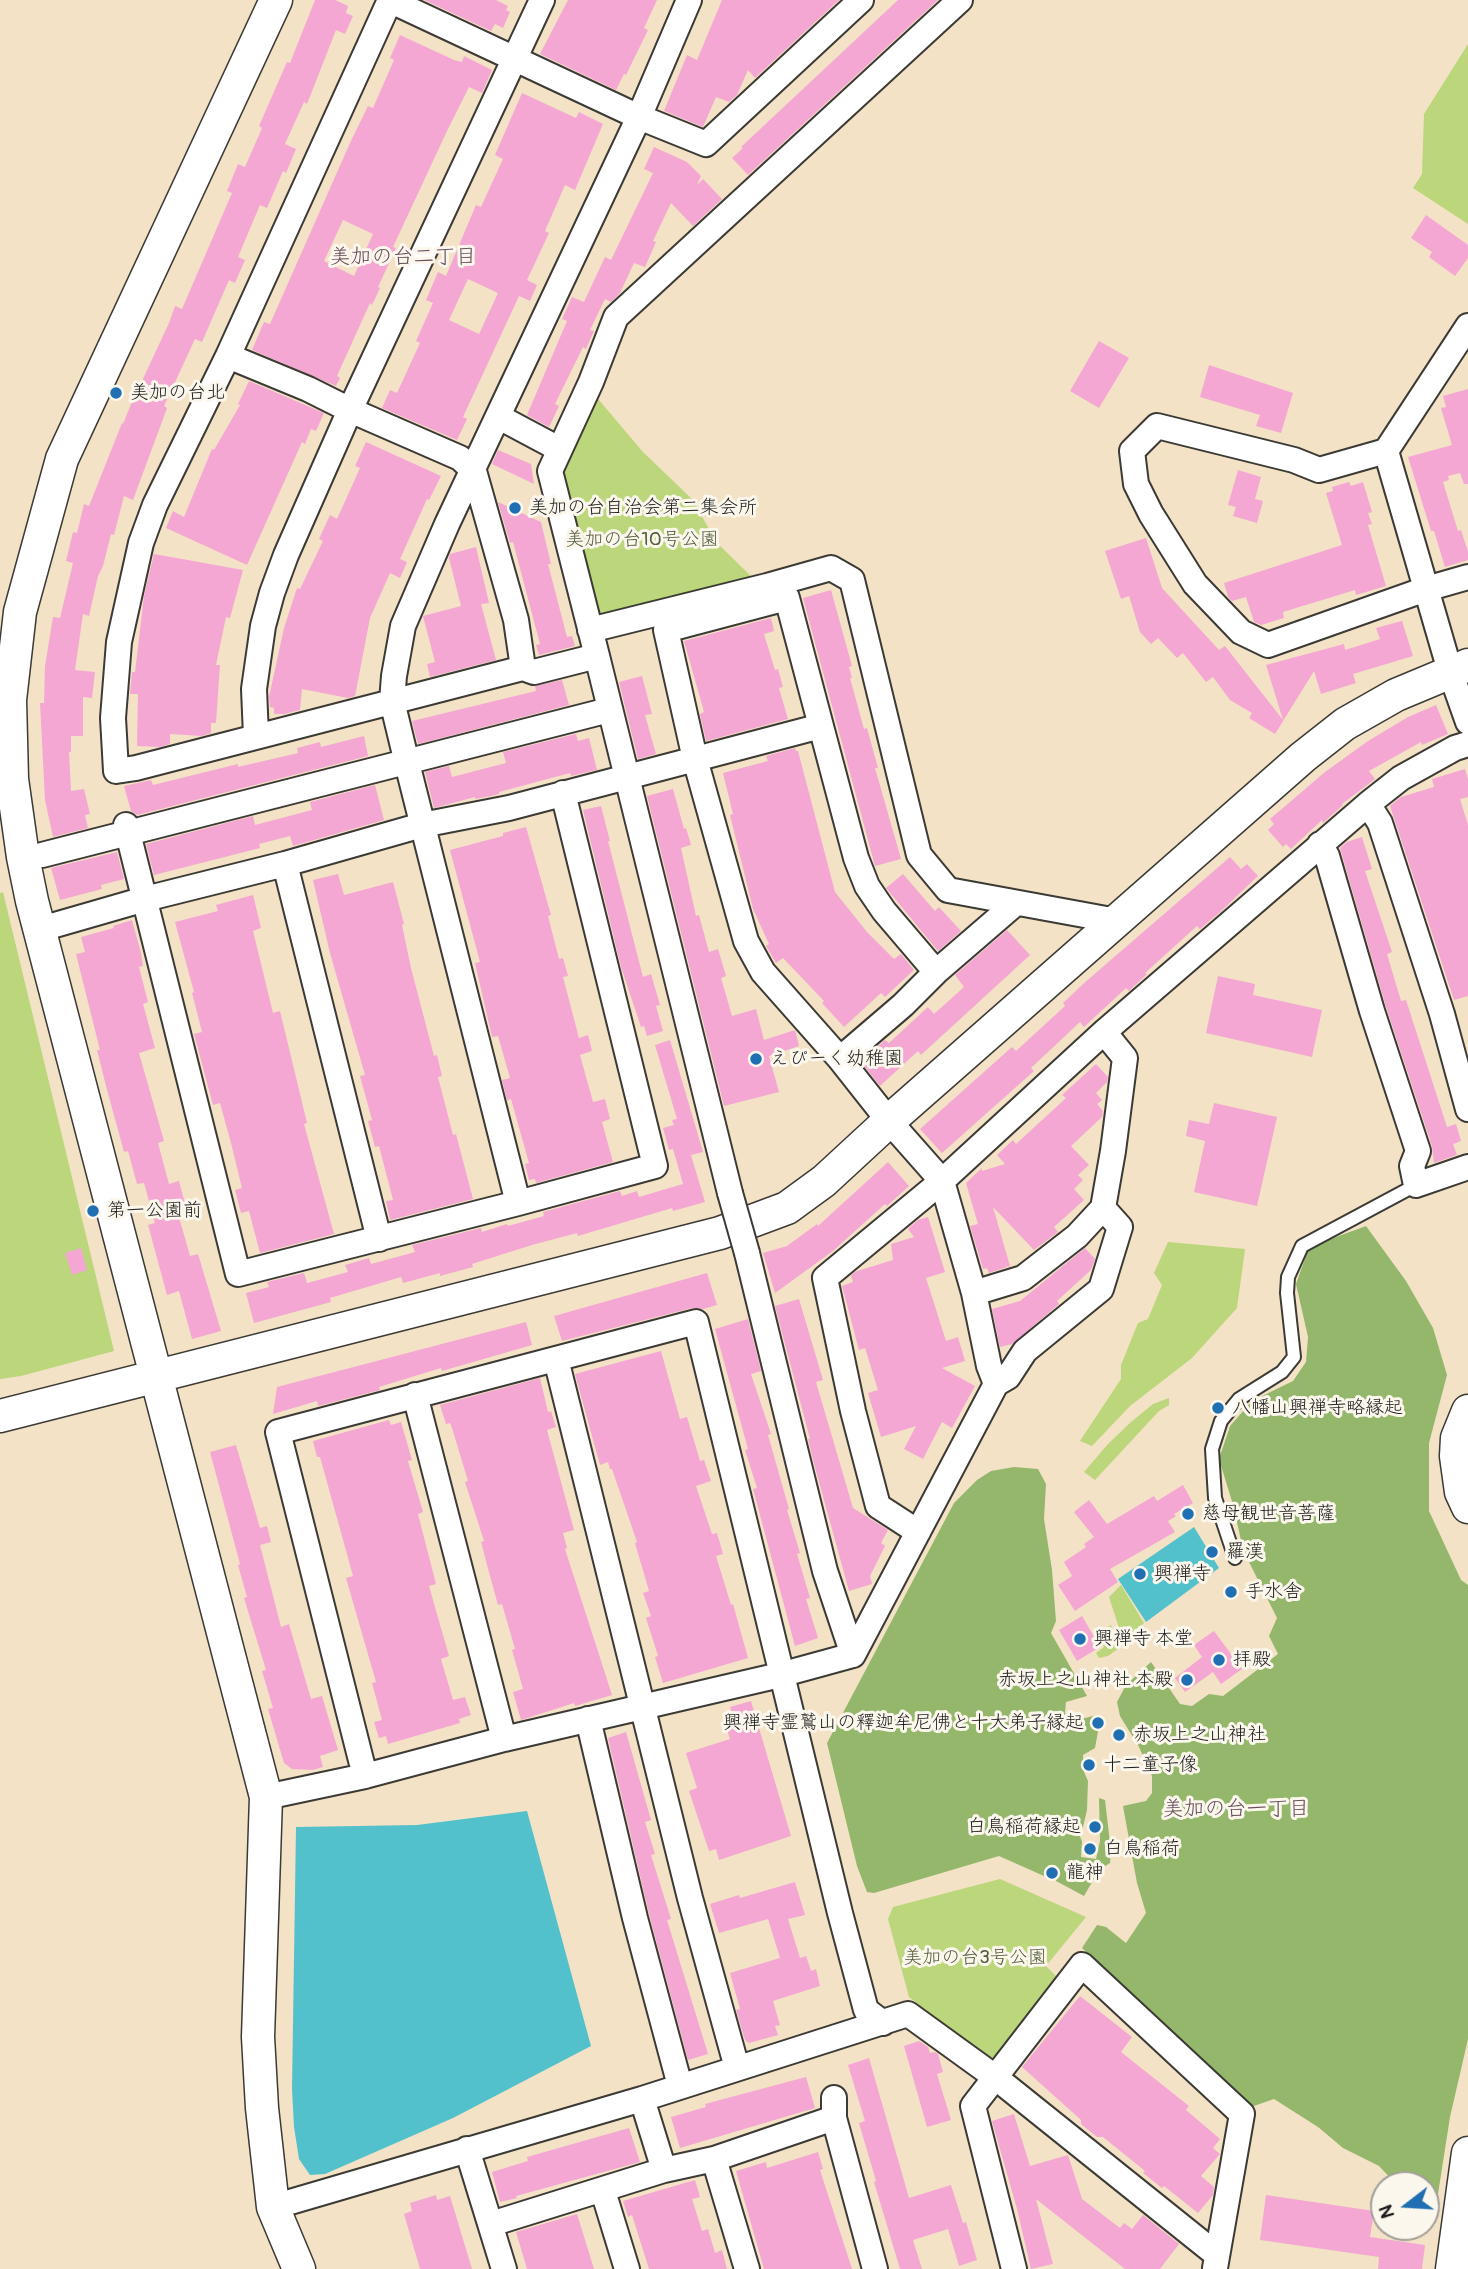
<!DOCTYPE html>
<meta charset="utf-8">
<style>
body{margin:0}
#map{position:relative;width:1468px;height:2269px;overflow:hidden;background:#f3e2c5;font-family:Pangolin,sans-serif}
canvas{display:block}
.north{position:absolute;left:1370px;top:2171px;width:70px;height:70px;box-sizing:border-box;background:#fbf7ec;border:2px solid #a29f99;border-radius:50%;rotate:253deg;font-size:19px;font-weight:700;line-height:28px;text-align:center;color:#1c1c1c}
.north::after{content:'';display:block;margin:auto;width:24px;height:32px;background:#1f6fb2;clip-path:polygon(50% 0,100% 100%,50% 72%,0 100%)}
</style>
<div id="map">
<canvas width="1468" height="2269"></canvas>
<div class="north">N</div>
</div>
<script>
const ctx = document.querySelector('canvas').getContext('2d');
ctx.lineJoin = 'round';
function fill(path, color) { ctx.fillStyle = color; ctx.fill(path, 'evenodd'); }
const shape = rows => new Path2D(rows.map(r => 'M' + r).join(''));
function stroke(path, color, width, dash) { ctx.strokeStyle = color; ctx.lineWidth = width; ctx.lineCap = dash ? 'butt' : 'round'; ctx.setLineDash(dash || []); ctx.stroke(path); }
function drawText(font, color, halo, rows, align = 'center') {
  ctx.font = font + ' Pangolin,"Klee One",sans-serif'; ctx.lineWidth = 6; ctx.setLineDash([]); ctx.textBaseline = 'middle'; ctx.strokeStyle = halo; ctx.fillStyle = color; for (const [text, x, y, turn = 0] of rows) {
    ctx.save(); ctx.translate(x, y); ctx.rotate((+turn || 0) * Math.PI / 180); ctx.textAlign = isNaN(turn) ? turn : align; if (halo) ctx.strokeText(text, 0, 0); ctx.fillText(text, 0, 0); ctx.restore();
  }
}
fill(shape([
 [1468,44,1468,224,1413,188,1422,174,1424,114],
 [593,393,643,452,693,500,716,542,754,579,601,619,593,612,556,472],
 [3,892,114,1351,21,1376,0,1379,0,893],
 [1168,1242,1245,1249,1237,1308,1192,1358,1130,1406,1092,1446,1080,1441,1121,1379,1121,1365,1138,1323,1148,1319,1162,1285,1154,1273],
 [1169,1398,1169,1405,1159,1411,1095,1480,1084,1472,1108,1444,1131,1422,1153,1404],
 [1121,1585,1144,1623,1123,1640,1109,1597],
 [1111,1625,1119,1648,1108,1656,1099,1658,1096,1653,1104,1647,1096,1634],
 [1000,1879,1086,1917,1046,1966,1058,1978,998,2056,987,2058,909,1997,888,1919,893,1907]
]), '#bbd67b');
fill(shape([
 [1366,1226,1406,1281,1433,1328,1447,1375,1429,1443,1429,1511,1461,1580,1468,1585,1468,2039,1450,2117,1438,2194,1426,2200,1426,2185,1397,2185,1379,2166,1343,2148,1318,2127,1274,2099,1251,2107,1082,1948,1097,1925,1106,1927,1126,1943,1146,1913,1137,1883,1123,1806,1146,1801,1152,1793,1152,1776,1139,1747,1120,1716,1117,1702,1126,1685,1151,1662,1180,1704,1192,1706,1209,1694,1223,1696,1278,1654,1269,1636,1277,1618,1243,1550,1234,1508,1219,1459,1230,1426,1252,1401,1293,1381,1306,1362,1308,1337,1296,1284,1309,1247],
 [1014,1467,1038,1469,1046,1484,1044,1519,1052,1570,1056,1621,1051,1633,1087,1696,1066,1702,1065,1713,1073,1721,1097,1715,1099,1726,1095,1748,1083,1755,1084,1772,1088,1781,1087,1810,1083,1827,1077,1830,1082,1841,1081,1857,1096,1859,1100,1841,1099,1798,1105,1800,1111,1851,1110,1863,1099,1870,1084,1896,1056,1881,1058,1874,1046,1869,1044,1876,999,1856,874,1893,867,1892,857,1866,827,1743,954,1503,977,1480,991,1471]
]), '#94b76b');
fill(shape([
 [1194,1527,1219,1568,1146,1622,1118,1579],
 [527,1811,591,2046,453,2118,325,2174,310,2175,299,2159,294,2127,292,2089,296,1827,417,1825]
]), '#53c1cb');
fill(shape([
 [315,0,335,0,348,6,346,13,353,16,345,34,336,30,307,104,304,102,285,144,296,149,286,173,283,171,267,208,260,205,238,257,245,260,235,283,229,280,202,342,195,339,164,406,167,408,133,500,124,496,114,535,111,534,103,566,98,576,89,616,83,614,75,670,95,672,92,698,83,697,83,736,71,736,71,752,69,752,71,791,84,789,90,814,85,815,88,828,53,837,45,800,40,703,44,703,45,666,53,617,60,618,73,563,66,561,73,532,77,533,84,504,89,506,122,423,123,424,140,382,141,383,169,323,175,306,182,309,232,193,227,191,238,164,245,167,262,128,259,126,287,62,290,63],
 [424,0,496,0,508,6,506,10,510,12,503,28,495,24,491,31],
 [568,0,657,0,644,28,648,30,626,75,624,74,616,90,540,54],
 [722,0,839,0,755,78,748,70,737,95,729,102,716,97,703,127,664,111,687,55,697,60],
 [898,0,938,0,748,175,732,158,743,148,741,147],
 [400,35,454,60,462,62,464,56,492,70,482,93,469,87,447,131,393,247,396,248,378,287,380,288,372,305,370,303,337,376,340,378,336,386,252,350,264,322,270,324,350,143,368,106,373,108,394,60,390,58],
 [343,220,373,234,354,276,324,261],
 [522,93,576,118,579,112,603,124,575,190,565,185,545,231,549,233,527,280,537,285,530,301,519,296,463,417,467,419,457,440,382,408,390,390,397,393,420,343,416,341,433,303,426,300,438,272,446,276,476,205,481,207,503,159,495,155],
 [468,279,498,293,479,334,449,320],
 [654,147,687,162,701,176,697,185,703,179,722,199,693,226,671,203,653,241,656,242,645,267,634,263,620,293,611,302,605,299,590,330,594,331,586,349,583,347,555,404,559,406,549,427,527,415,567,321,562,319,572,297,584,302,605,257,611,260,653,173,644,169],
 [1426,215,1468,245,1468,258,1455,276,1429,257,1432,252,1411,238],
 [1099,341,1129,358,1099,408,1070,391],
 [1209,365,1293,393,1281,433,1256,426,1260,415,1200,397],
 [249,381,324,413,316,431,311,429,305,444,302,442,247,565,166,528,173,511,184,517,212,449,214,450,240,405,238,404],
 [1468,389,1468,484,1464,484,1460,473,1448,476,1449,480,1443,482,1458,531,1461,530,1468,552,1468,560,1445,567,1434,531,1431,531,1408,457,1452,445,1441,408,1446,407,1443,396],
 [366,442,441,476,429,500,427,499,400,559,407,562,400,578,390,573,370,618,355,696,348,698,302,689,300,710,284,714,274,714,274,708,270,707,269,697,284,628,297,588,300,589,323,541,319,539,330,515,337,519,360,468,355,466],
 [498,450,531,464,534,484,492,464],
 [1238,470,1261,477,1255,499,1263,501,1257,523,1233,516,1236,507,1228,505],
 [1349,482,1351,486,1363,482,1372,512,1368,513,1372,524,1368,525,1386,586,1356,595,1355,590,1283,612,1284,618,1261,625,1254,622,1246,597,1232,601,1228,597,1224,583,1342,545,1326,493,1333,491,1332,487],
 [498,502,541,522,551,564,548,564,567,637,572,636,575,646,539,655,536,645,540,644,513,542,510,543],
 [1146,538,1162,588,1219,650,1225,646,1283,720,1266,665,1344,644,1345,650,1380,639,1376,628,1402,621,1413,656,1353,674,1356,683,1321,694,1314,671,1275,734,1249,718,1252,713,1230,700,1213,677,1206,682,1183,653,1177,658,1158,638,1151,644,1140,632,1129,596,1121,599,1105,551],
 [476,547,489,603,481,604,496,660,430,677,427,664,435,662,423,616,461,606,449,558,450,554],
 [154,554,243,570,230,618,226,617,216,665,220,665,216,723,211,723,211,733,202,736,170,734,170,744,160,747,137,746,138,694,130,694,132,672,135,672,144,596],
 [831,590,852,666,849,667,852,678,850,678,864,729,867,728,878,768,875,768,901,859,875,866,803,598],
 [771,618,774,631,764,634,775,670,778,669,783,687,779,688,788,719,706,741,700,714,704,712,684,641],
 [642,676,652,714,645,715,656,754,638,759,619,682],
 [562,680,569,705,418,744,412,721,536,691,535,686],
 [1436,705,1448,734,1422,745,1421,742,1369,771,1375,779,1342,804,1343,805,1323,823,1322,820,1291,849,1286,844,1283,847,1268,830,1274,824,1270,819,1325,772,1368,741,1408,717],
 [576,734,578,741,589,738,597,770,571,776,570,773,499,792,499,794,491,796,475,799,475,797,434,808,425,772,449,766,452,777,506,763,503,752],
 [364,736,368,756,137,815,131,811,124,786,151,780,153,785,238,764,238,767,298,753,297,748,320,742,321,747],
 [795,748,796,751,798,751,835,892,867,932,894,959,901,954,914,970,885,997,881,993,844,1027,822,1003,824,1001,783,958,776,963,766,946,769,944,753,909,730,815,733,814,723,773,768,761,766,756],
 [1465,769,1468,779,1468,797,1460,799,1468,825,1468,996,1454,1000,1390,806,1401,797,1434,787,1432,779],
 [375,785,384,820,293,846,290,836,259,844,260,848,154,875,146,844,253,816,255,825,312,810,310,802],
 [673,789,684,829,686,828,691,845,681,848,696,916,699,915,709,952,718,949,726,976,721,978,732,1016,756,1009,764,1040,795,1030,799,1046,769,1056,779,1092,724,1106,647,796],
 [601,806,610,841,608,841,643,977,651,974,660,1005,656,1006,663,1031,647,1036,644,1026,641,1027,621,967,583,810],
 [526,827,551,915,548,916,559,959,563,958,568,976,563,977,579,1038,588,1035,592,1051,580,1055,593,1102,605,1099,610,1119,602,1122,613,1162,536,1183,535,1179,529,1180,525,1164,529,1163,511,1099,507,1100,502,1080,510,1078,498,1036,492,1037,475,963,480,962,450,850,503,836,503,833],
 [1362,837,1372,869,1365,871,1392,952,1387,954,1401,1001,1406,1000,1447,1127,1456,1124,1461,1141,1453,1144,1457,1155,1434,1163,1432,1146,1386,1007,1340,848,1347,842],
 [117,852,124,879,101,885,102,889,60,900,51,868],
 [1230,857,1241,869,1247,864,1258,876,1219,913,1200,929,1197,926,1145,973,1147,974,1129,991,1126,988,1084,1027,1080,1022,1031,1068,1034,1071,942,1153,920,1129,1012,1047,1016,1051,1065,1006,1063,1003,1083,984],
 [338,874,344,895,393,882,404,924,402,925,411,968,434,1056,437,1055,442,1076,438,1077,453,1135,456,1134,473,1199,390,1220,386,1201,393,1200,379,1146,375,1147,368,1121,372,1120,360,1076,365,1075,330,953,313,880],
 [903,874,935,911,939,907,961,931,938,951,886,888],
 [253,895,261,928,253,931,273,1013,280,1011,307,1123,304,1124,334,1234,260,1253,249,1211,241,1213,235,1190,242,1188,231,1143,220,1103,213,1105,194,1034,202,1032,192,993,194,992,175,922,218,911,216,905],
 [132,920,141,953,143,966,139,967,148,1002,143,1004,155,1048,139,1053,164,1141,158,1143,169,1184,179,1181,186,1208,177,1210,190,1256,198,1254,221,1331,192,1339,179,1291,167,1295,148,1225,155,1223,144,1183,137,1184,128,1151,124,1152,106,1086,97,1050,100,1050,76,954,85,952,81,937,114,928,113,926],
 [1007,930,1030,955,921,1055,918,1051,880,1086,861,1062,885,1040,889,1043,928,1007,934,1014,964,987,955,975],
 [1218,976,1255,984,1253,995,1322,1010,1312,1057,1206,1033],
 [670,1040,703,1152,691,1155,705,1202,673,1211,672,1208,578,1236,577,1233,532,1245,472,1264,473,1267,440,1276,440,1273,403,1283,401,1277,330,1298,331,1302,254,1323,246,1293,269,1287,267,1282,304,1273,307,1283,348,1272,345,1265,369,1258,371,1264,415,1252,412,1245,481,1228,482,1232,507,1224,508,1226,544,1216,543,1212,620,1191,622,1196,637,1191,639,1197,683,1184,673,1149,669,1150,663,1128,674,1125,672,1120,677,1119,655,1045],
 [1096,1064,1108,1077,1107,1082,1096,1093,1102,1100,1097,1104,1103,1111,1102,1117,1071,1146,1089,1165,1078,1175,1083,1180,1074,1189,1084,1200,1054,1227,1058,1232,1034,1250,993,1207,1010,1266,989,1273,987,1268,983,1269,970,1226,978,1224,966,1183,982,1168,982,1171,1005,1164,997,1155,1013,1140,1016,1144,1066,1098,1062,1095],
 [1214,1103,1277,1117,1257,1206,1194,1192,1205,1141,1186,1136,1189,1120,1209,1124],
 [888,1162,909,1186,887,1206,885,1204,833,1251,775,1293,763,1253,787,1246,817,1224,818,1226],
 [928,1217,945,1272,926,1278,946,1341,958,1337,965,1361,942,1368,975,1386,952,1428,942,1422,923,1459,904,1449,916,1426,881,1437,868,1393,878,1390,865,1348,859,1350,842,1286,853,1282,851,1275,857,1271,893,1260,891,1244,914,1237,908,1229,918,1220],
 [81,1248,87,1270,72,1275,65,1253],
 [1085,1248,1095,1259,1091,1270,1057,1301,1059,1304,1012,1344,1000,1347,992,1309,1020,1301],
 [707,1273,717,1305,703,1309,692,1308,562,1341,554,1316],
 [799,1299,823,1380,816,1382,853,1508,888,1530,881,1543,885,1546,870,1576,872,1584,849,1591,813,1460,808,1439,810,1439,775,1306],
 [748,1319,761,1371,751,1374,771,1434,768,1435,789,1509,787,1510,800,1553,797,1554,810,1598,806,1599,818,1638,795,1646,753,1489,757,1488,745,1450,748,1449,715,1329],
 [526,1322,532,1345,442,1371,441,1368,379,1387,380,1390,318,1406,317,1401,273,1414,277,1387],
 [661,1351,680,1419,687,1417,700,1461,704,1460,711,1481,696,1486,712,1534,717,1533,723,1554,716,1556,731,1605,733,1604,748,1658,663,1683,655,1657,658,1656,646,1618,651,1616,643,1593,649,1591,635,1543,637,1542,612,1469,610,1469,608,1462,600,1465,575,1374],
 [540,1378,548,1412,551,1411,556,1427,547,1430,574,1530,563,1533,567,1548,565,1549,612,1695,575,1706,574,1703,521,1720,513,1692,523,1689,512,1650,515,1649,502,1604,498,1605,490,1576,481,1542,484,1541,465,1482,468,1481,452,1428,450,1423,446,1424,440,1405],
 [389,1420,391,1425,401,1422,412,1460,408,1461,423,1512,418,1514,436,1584,429,1586,449,1656,441,1659,453,1700,465,1697,471,1715,459,1719,460,1723,388,1744,386,1736,379,1738,374,1722,382,1720,372,1683,376,1682,346,1578,353,1576,320,1457,317,1457,313,1441],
 [236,1445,260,1528,267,1526,271,1542,260,1545,281,1627,289,1624,311,1699,322,1696,338,1750,320,1756,323,1767,313,1770,292,1769,284,1763,268,1709,273,1708,262,1671,266,1670,244,1598,247,1597,238,1565,240,1564,210,1452],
 [1183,1485,1193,1503,1174,1514,1176,1516,1168,1521,1175,1532,1110,1569,1118,1582,1075,1611,1058,1585,1072,1576,1064,1562,1086,1547,1084,1544,1094,1537,1074,1512,1089,1500,1107,1524,1154,1496,1157,1501],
 [1082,1616,1100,1647,1077,1661,1059,1630],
 [1214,1631,1242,1669,1221,1684,1213,1672,1185,1692,1175,1678,1202,1657,1194,1645],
 [751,1701,791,1836,719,1860,716,1849,709,1851,689,1791,697,1788,686,1753,730,1739,723,1718,733,1715,730,1707],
 [626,1732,651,1820,645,1822,655,1854,651,1855,671,1919,667,1920,708,2054,688,2060,649,1914,608,1738],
 [795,1882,805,1915,788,1919,800,1958,806,1956,811,1971,816,1969,820,1986,773,2001,780,2025,775,2026,778,2035,749,2043,745,2040,736,2010,740,2009,730,1973,780,1958,768,1919,719,1933,710,1904,739,1895,740,1898],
 [1080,1996,1132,2037,1121,2052,1189,2106,1186,2110,1220,2139,1213,2148,1220,2154,1201,2176,1214,2187,1213,2195,1198,2213,1164,2186,1162,2188,1143,2173,1145,2171,1103,2137,1097,2137,1081,2124,1081,2120,1022,2067],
 [919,2041,928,2047,930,2053,935,2052,938,2054,943,2072,937,2074,951,2120,927,2127,904,2046],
 [869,2058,909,2198,951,2185,963,2223,966,2222,977,2260,959,2266,948,2229,913,2240,922,2269,900,2269,874,2182,876,2181,859,2123,865,2121,848,2065],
 [806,2077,815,2108,680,2148,671,2117,706,2107,705,2104],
 [1014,2114,1030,2166,1068,2155,1082,2199,1120,2228,1124,2223,1132,2229,1143,2215,1179,2244,1160,2269,1125,2269,1036,2199,1053,2264,1031,2269,1017,2209,992,2121],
 [629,2128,640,2162,516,2196,517,2198,500,2202,492,2172,528,2161,527,2157],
 [818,2152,823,2169,820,2170,852,2269,764,2269,736,2171,766,2162,767,2168],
 [695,2180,700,2197,692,2199,702,2231,708,2229,715,2253,722,2250,727,2269,649,2269,632,2215,628,2217,623,2201],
 [436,2195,437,2200,450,2196,472,2269,420,2269,404,2214,412,2211,410,2203],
 [1266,2195,1374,2211,1370,2237,1425,2245,1422,2269,1378,2269,1379,2257,1260,2240],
 [577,2214,594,2269,527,2269,516,2232]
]), '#f4a7d3');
const service = shape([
 [1235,1558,1215,1498,1212,1449,1221,1421,1239,1399,1282,1372,1294,1357,1287,1293,1288,1277,1302,1246,1416,1185]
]);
const minor = shape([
 [389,0,639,117,706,144,861,0],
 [1468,326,1386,451,1319,470,1294,460,1157,426,1132,451,1136,484,1151,514,1195,584,1241,632,1268,645,1426,589,1468,577],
 [228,356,308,389,350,410,460,458,474,471,516,620,523,668,136,768,116,771,113,718,119,642,141,543,155,505,228,356,390,0],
 [499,417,559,449],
 [1386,451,1450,671,1468,722],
 [590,630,767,586,831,568,852,580,919,855,948,890,1117,921],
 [597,656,730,1193],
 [523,668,534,672,597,656,550,471,591,382,616,317,960,0],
 [256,736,254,689,263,626,272,593,286,555,350,410,542,0],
 [1368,804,1380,823,1442,1014,1468,1109],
 [126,825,238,1274,518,1203,655,1166,563,793],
 [1320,844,1327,856,1372,1011,1418,1151,1412,1166,1416,1185,1468,1167],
 [42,855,609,710],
 [285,864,379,1239],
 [41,929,145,899,285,864,422,825,509,808,821,726],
 [936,972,1016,903],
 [518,1203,407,763,392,701,394,676,403,626,447,524,639,117,689,0],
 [747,1253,825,1571,853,1655],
 [974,1293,1023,1278,1077,1236,1103,1208,1113,1151,1125,1058,1104,1032],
 [556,1359,690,1898,737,2068],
 [996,1384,1008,1377,1025,1351,1101,1289,1120,1227,1103,1208],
 [415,1395,504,1739],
 [918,1532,878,1506,853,1411,825,1278,942,1181,1104,1032,1368,804,1401,778,1455,748,1468,744],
 [588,1719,635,1918,680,2086],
 [365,1776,278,1432,696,1322,840,1913,866,2010,883,2023],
 [266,1797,365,1776,504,1739,780,1675,853,1655,996,1384,989,1366,974,1293,942,1181,889,1121,840,1059,763,972,746,941,695,759,666,630,787,598,856,858,867,886,884,911,936,972,903,1005,840,1059],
 [834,2098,834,2118,875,2269],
 [642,2099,664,2170],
 [467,2149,504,2269],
 [714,2159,747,2269],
 [603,2191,627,2269],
 [273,2207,642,2099,908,2014,995,2077,1217,2255],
 [491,2224,664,2170,714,2159,834,2118],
 [1014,2269,973,2106,1082,1965,1242,2114,1215,2268]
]);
const tertiary = shape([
 [276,0,62,459,20,612,10,700,12,779,23,857,32,901,266,1797,258,2037,262,2108,273,2207,299,2269],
 [1468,1411,1457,1438,1456,1456,1461,1492,1468,1507],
 [0,1416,720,1233,787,1208,824,1181,889,1121,1303,757,1345,724,1396,695,1468,665],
 [1452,2269,1468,2153]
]);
stroke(service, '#3c3a35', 16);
stroke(minor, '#3c3a35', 28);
stroke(tertiary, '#3c3a35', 35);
stroke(service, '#fff', 12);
stroke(minor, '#fff', 24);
stroke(tertiary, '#fff', 32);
const minorBridge = shape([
 [730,1193,747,1253]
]);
stroke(minorBridge, '#3c3a35', 28, []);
stroke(minorBridge, '#fff', 24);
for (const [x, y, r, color] of [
 [116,393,7,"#1f6fb2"],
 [515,508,7,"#1f6fb2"],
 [756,1059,7,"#1f6fb2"],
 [93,1211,7,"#1f6fb2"],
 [1218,1408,7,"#1f6fb2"],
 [1188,1514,7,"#1f6fb2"],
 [1212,1552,7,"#1f6fb2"],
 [1140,1574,7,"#1f6fb2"],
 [1231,1592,7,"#1f6fb2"],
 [1080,1639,7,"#1f6fb2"],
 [1219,1660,7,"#1f6fb2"],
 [1187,1680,7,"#1f6fb2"],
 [1098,1723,7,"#1f6fb2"],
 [1119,1735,7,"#1f6fb2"],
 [1089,1765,7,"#1f6fb2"],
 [1095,1827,7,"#1f6fb2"],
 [1090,1849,7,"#1f6fb2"],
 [1052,1873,7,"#1f6fb2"]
]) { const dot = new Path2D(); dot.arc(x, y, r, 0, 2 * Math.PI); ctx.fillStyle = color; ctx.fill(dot); stroke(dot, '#fbf7ec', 2.5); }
drawText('19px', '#1c1c1c', '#fbf7ec', [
 ["美加の台北",130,393],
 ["美加の台自治会第二集会所",529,508],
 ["えぴーく幼稚園",770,1059],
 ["第一公園前",107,1211],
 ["八幡山興禅寺略縁起",1232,1408],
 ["慈母観世音菩薩",1202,1514],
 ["羅漢",1226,1552],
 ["興禅寺",1154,1574],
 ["手水舎",1245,1592],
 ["興禅寺 本堂",1094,1639],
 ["拝殿",1233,1660],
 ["赤坂上之山神社 本殿",1173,1680,"right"],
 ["興禅寺霊鷲山の釋迦牟尼佛と十大弟子縁起",1084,1723,"right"],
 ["赤坂上之山神社",1133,1735],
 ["十二童子像",1103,1765],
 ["白鳥稲荷縁起",1081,1827,"right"],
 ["白鳥稲荷",1104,1849],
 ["龍神",1066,1873]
], 'left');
drawText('19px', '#545d3d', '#fbf7ec', [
 ["美加の台10号公園",642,540],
 ["美加の台3号公園",975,1958]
]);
drawText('21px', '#684d5c', '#fbf7ec', [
 ["美加の台二丁目",403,258],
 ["美加の台一丁目",1236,1810]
]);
</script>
